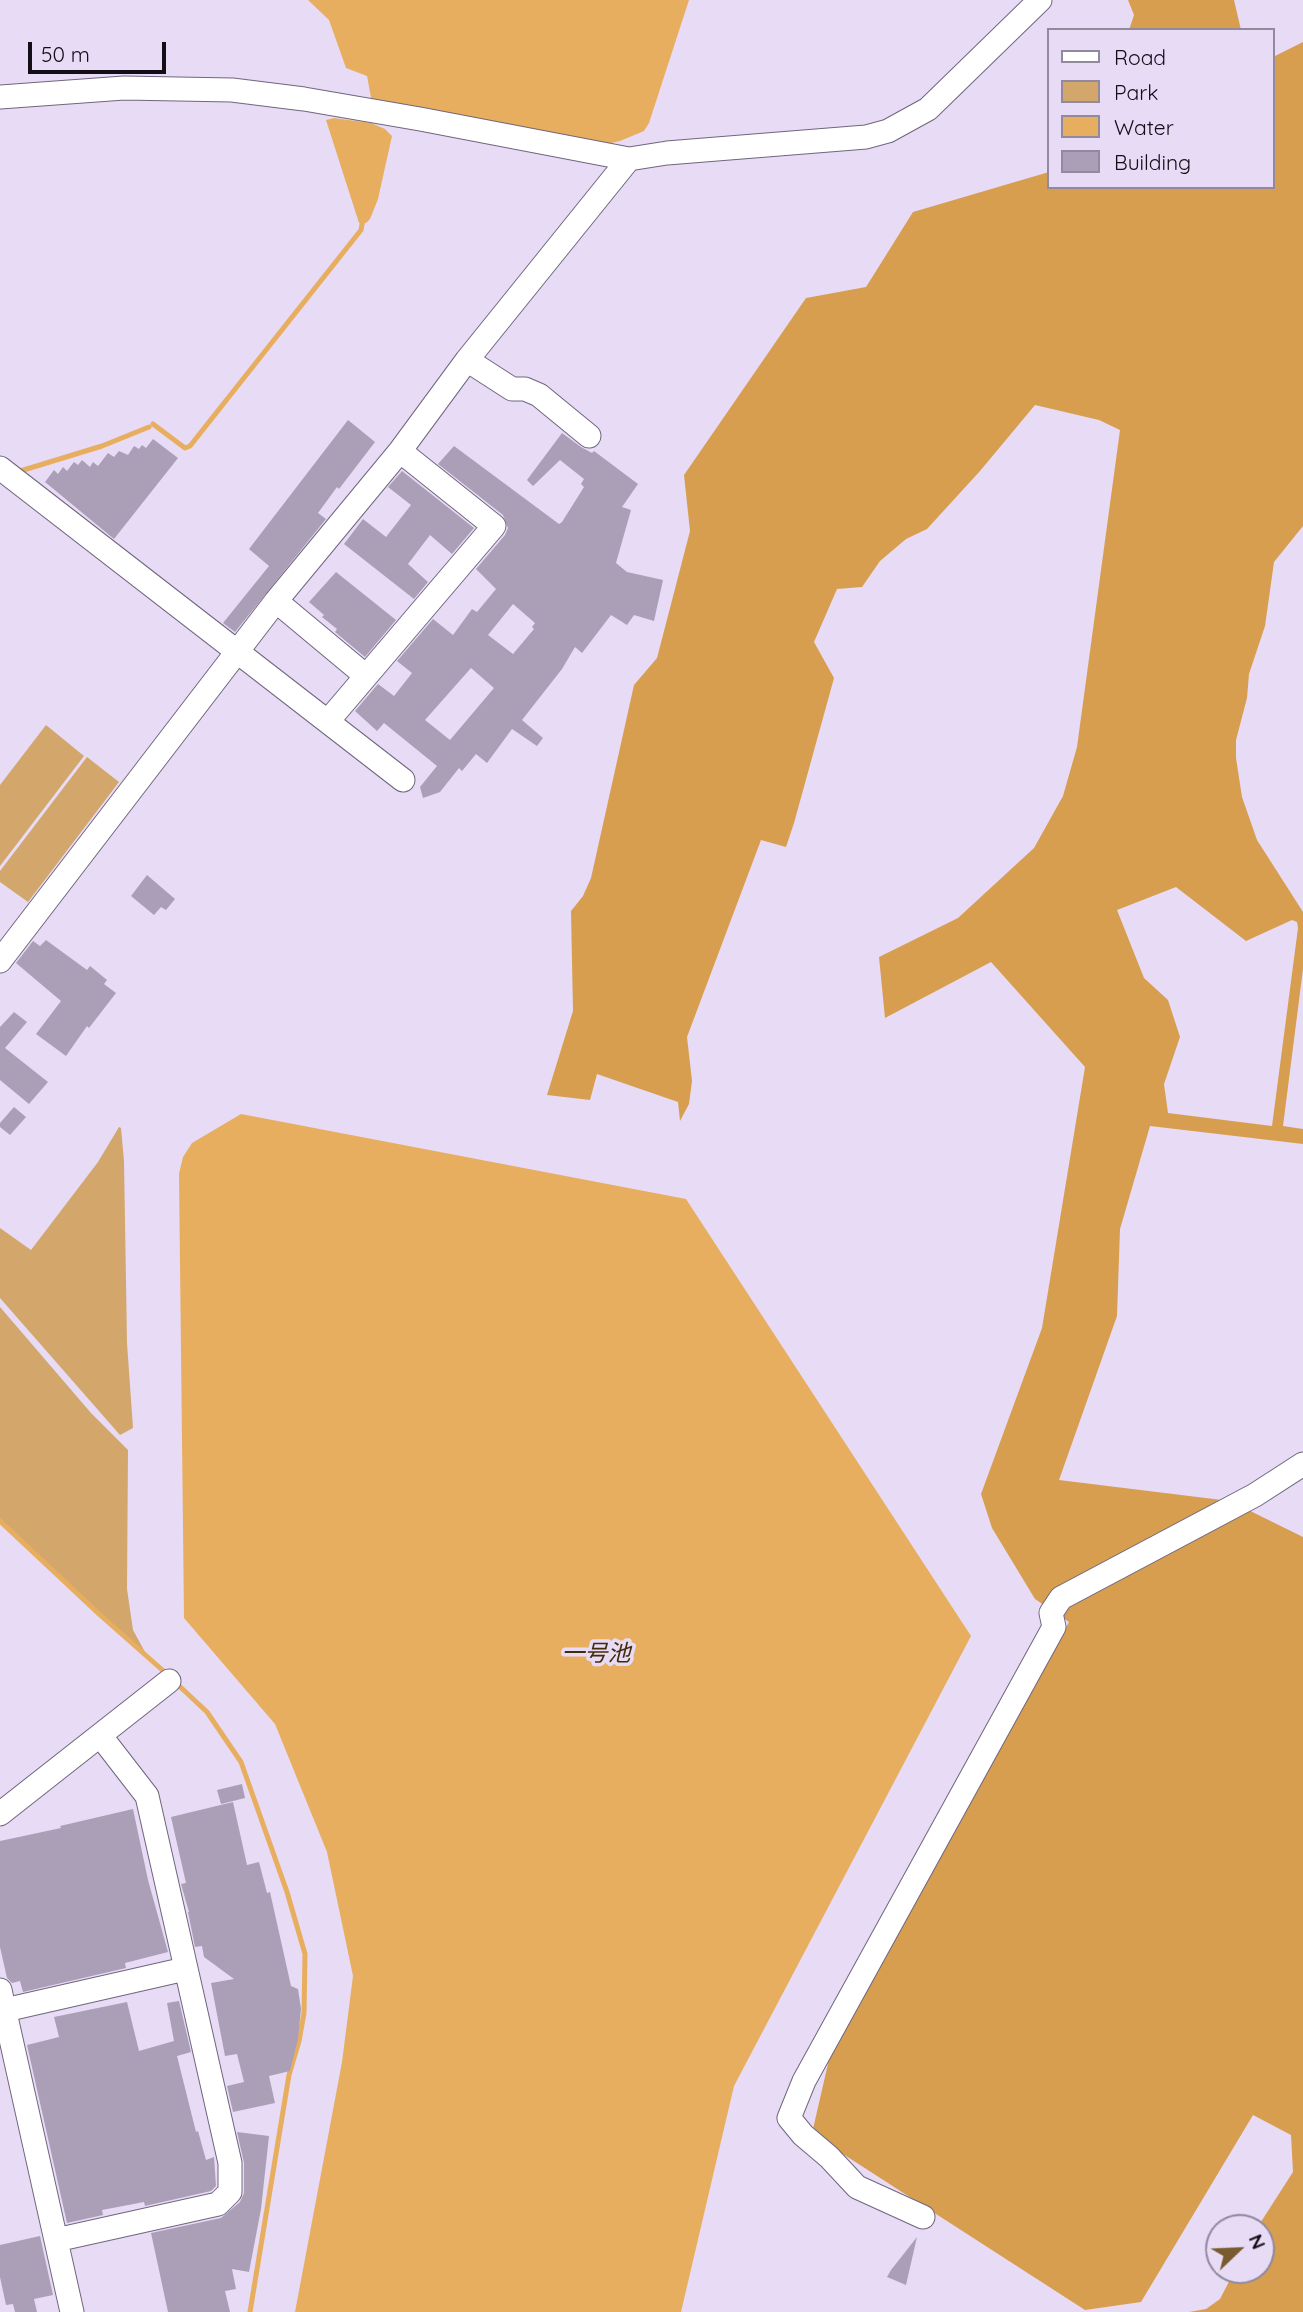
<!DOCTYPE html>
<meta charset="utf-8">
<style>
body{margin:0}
#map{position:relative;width:1303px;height:2312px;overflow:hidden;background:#e7dbf5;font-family:Quicksand,sans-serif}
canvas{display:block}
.legend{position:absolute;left:1047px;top:28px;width:228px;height:161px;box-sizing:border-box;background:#e7dbf5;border:2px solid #92899c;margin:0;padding:9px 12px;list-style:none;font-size:21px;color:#120d16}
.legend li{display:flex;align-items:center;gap:14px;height:35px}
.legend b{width:35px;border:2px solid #92899c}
.north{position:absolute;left:1205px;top:2214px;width:70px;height:70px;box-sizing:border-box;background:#e7dbf5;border:2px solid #92899c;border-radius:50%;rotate:67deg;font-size:19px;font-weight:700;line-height:28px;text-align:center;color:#120d16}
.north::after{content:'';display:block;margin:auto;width:24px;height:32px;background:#7a5b30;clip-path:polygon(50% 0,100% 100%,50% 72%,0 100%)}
.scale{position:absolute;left:28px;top:42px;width:138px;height:32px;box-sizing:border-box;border:4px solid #120d16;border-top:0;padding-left:9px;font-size:21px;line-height:24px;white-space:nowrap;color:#120d16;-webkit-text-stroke:5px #e7dbf5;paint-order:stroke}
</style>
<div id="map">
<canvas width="1303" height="2312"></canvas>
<ul class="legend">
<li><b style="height:9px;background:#fff"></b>Road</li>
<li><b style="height:19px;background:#d3a66b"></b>Park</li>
<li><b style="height:19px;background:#e8ae60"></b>Water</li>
<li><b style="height:19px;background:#ab9fb8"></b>Building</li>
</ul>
<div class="north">N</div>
<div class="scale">50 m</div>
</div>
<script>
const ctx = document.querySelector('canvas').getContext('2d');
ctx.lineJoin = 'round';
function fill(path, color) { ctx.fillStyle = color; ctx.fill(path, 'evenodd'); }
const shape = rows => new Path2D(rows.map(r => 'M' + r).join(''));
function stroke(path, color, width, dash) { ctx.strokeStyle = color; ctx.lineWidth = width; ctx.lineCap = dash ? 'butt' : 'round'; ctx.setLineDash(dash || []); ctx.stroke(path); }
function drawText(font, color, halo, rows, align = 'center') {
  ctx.font = font + ' Quicksand,"Noto Sans JP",sans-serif'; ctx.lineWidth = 7; ctx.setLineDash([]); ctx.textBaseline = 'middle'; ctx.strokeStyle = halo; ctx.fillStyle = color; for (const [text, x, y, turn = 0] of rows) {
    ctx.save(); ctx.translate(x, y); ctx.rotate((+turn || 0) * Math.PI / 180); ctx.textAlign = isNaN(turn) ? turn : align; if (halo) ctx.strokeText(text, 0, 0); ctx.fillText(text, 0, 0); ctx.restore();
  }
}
fill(shape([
 [46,725,84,756,0,866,0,785],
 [87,757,119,782,28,902,0,882,0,871],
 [119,1127,121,1128,124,1161,127,1343,133,1428,120,1435,0,1298,0,1228,31,1250,98,1162],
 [0,1307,91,1413,128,1450,127,1589,133,1630,145,1652,109,1621,0,1519]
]), '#d3a66b');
fill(shape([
 [1128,0,1234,0,1241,30,1129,30,1134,15],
 [1303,42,1303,526,1274,562,1265,626,1249,674,1247,698,1236,740,1236,758,1242,797,1257,840,1303,912,1303,969,1283,1126,1303,1129,1303,1144,1150,1126,1120,1229,1117,1316,1059,1480,1230,1501,1303,1537,1303,2312,1189,2312,1206,2309,1220,2299,1235,2270,1261,2270,1261,2228,1257,2228,1293,2172,1291,2135,1253,2115,1141,2302,1085,2310,829,2145,813,2129,830,2055,1069,1622,1035,1599,992,1528,981,1494,1042,1328,1085,1067,991,962,885,1018,879,957,958,918,1034,848,1063,796,1077,747,1120,430,1099,420,1035,405,980,471,927,529,906,539,880,561,862,587,837,589,814,642,834,678,794,823,786,847,761,840,687,1037,692,1081,689,1104,680,1121,678,1102,597,1074,590,1100,547,1095,573,1011,571,911,583,896,591,878,634,685,657,658,690,531,684,475,806,298,866,287,913,212,1049,172,1049,187,1273,187,1273,57],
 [1176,887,1246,941,1292,920,1297,922,1298,928,1272,1126,1168,1113,1164,1084,1180,1037,1168,1000,1144,978,1117,910]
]), '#d79e50');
fill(shape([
 [308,0,689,0,649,123,644,131,620,141,602,145,372,103,367,76,346,68,329,20],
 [334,118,371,123,385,129,392,136,378,199,370,219,366,223,359,223,326,120],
 [241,1114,686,1199,971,1636,734,2086,681,2312,295,2312,342,2062,353,1976,327,1852,275,1724,184,1618,179,1174,183,1157,192,1143]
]), '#e8ae60');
stroke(shape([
 [153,424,185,448,190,446,361,230,363,219],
 [17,472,102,446,149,427],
 [0,1521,99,1614,168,1675],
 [175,1682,207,1712,241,1762,287,1892,305,1954,304,2013,299,2041,289,2075,250,2312]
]), '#e8ae60', 5);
fill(shape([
 [348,420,375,442,339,489,337,487,318,513,326,519,235,632,223,623,269,566,249,549],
 [562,433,581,447,592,453,594,451,638,484,622,507,631,510,616,563,627,572,663,580,654,621,634,615,627,625,611,615,582,653,575,647,562,669,522,720,543,738,537,746,512,729,487,763,476,754,462,771,459,768,440,792,423,798,420,787,437,766,384,723,377,731,355,711,378,684,394,696,412,673,397,661,433,619,453,635,472,609,477,612,496,589,476,569,505,535,508,528,503,515,438,464,454,446,559,524,562,522,584,487,581,484,584,479,560,460,533,486,527,480],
 [513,604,535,623,532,627,534,629,513,654,488,635],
 [471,668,494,688,450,740,425,720],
 [153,439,178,458,114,539,45,482,54,470,58,474,63,467,67,471,74,462,78,465,82,460,90,467,93,462,98,466,108,453,114,457,119,451,128,455,134,446,139,449,142,445,146,448],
 [402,471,474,528,452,554,430,535,408,564,428,582,414,599,344,544,363,519,386,537,411,505,388,487],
 [336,572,396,620,365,657,335,632,337,629,322,617,324,615,309,602],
 [147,875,175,899,166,910,161,907,154,915,131,896],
 [46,940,87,970,90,966,107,980,104,984,116,993,89,1028,87,1026,66,1056,36,1034,61,1001,16,963,33,941,40,946],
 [14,1012,27,1022,5,1048,48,1082,29,1104,0,1080,0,1027],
 [14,1107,26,1117,10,1135,0,1127,0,1123],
 [242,1784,245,1798,221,1804,217,1790],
 [233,1802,247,1865,259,1862,267,1893,270,1892,291,1986,298,1989,301,2009,298,2039,290,2071,269,2076,275,2103,233,2112,227,2086,244,2082,237,2054,225,2056,211,1983,234,1979,204,1957,202,1946,195,1947,188,1912,189,1912,181,1884,186,1883,171,1817],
 [133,1809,148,1880,168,1952,125,1963,126,1968,23,1992,20,1981,12,1983,7,1978,0,1947,0,1841,61,1828,60,1826],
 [179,2001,191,2052,177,2056,196,2132,198,2131,206,2160,214,2157,216,2186,211,2191,145,2206,144,2202,102,2210,103,2215,67,2223,27,2045,59,2037,54,2017,127,2002,139,2051,174,2041,167,2003],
 [237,2132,269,2136,261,2209,249,2272,232,2269,236,2289,225,2291,230,2312,168,2312,151,2233,221,2218,240,2202,244,2193,244,2163],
 [40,2236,53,2295,34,2299,37,2312,15,2312,13,2304,6,2305,0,2277,0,2245],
 [917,2237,906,2285,887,2277,891,2270]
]), '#ab9fb8');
const street = shape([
 [0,97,124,88,232,90,304,99,420,119,629,159,667,153,866,137,888,131,928,109,1040,0],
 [467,360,512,389,525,389,539,395,589,436],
 [0,468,403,780],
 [276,601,366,676],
 [328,721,494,526,400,451],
 [0,961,276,601,400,451,467,360,629,159],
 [0,1814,169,1681],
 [0,1990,72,2312],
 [5,2010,185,1969],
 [923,2217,857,2187,829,2157,803,2135,789,2118,804,2081,1054,1627,1051,1613,1061,1598,1255,1495,1303,1464],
 [56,2240,218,2204,230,2192,230,2163,147,1796,106,1743]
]);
stroke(street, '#70667d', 25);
stroke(street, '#fff', 23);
drawText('italic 23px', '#422b08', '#e7dbf5', [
 ["一号池",596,1654]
]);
</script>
